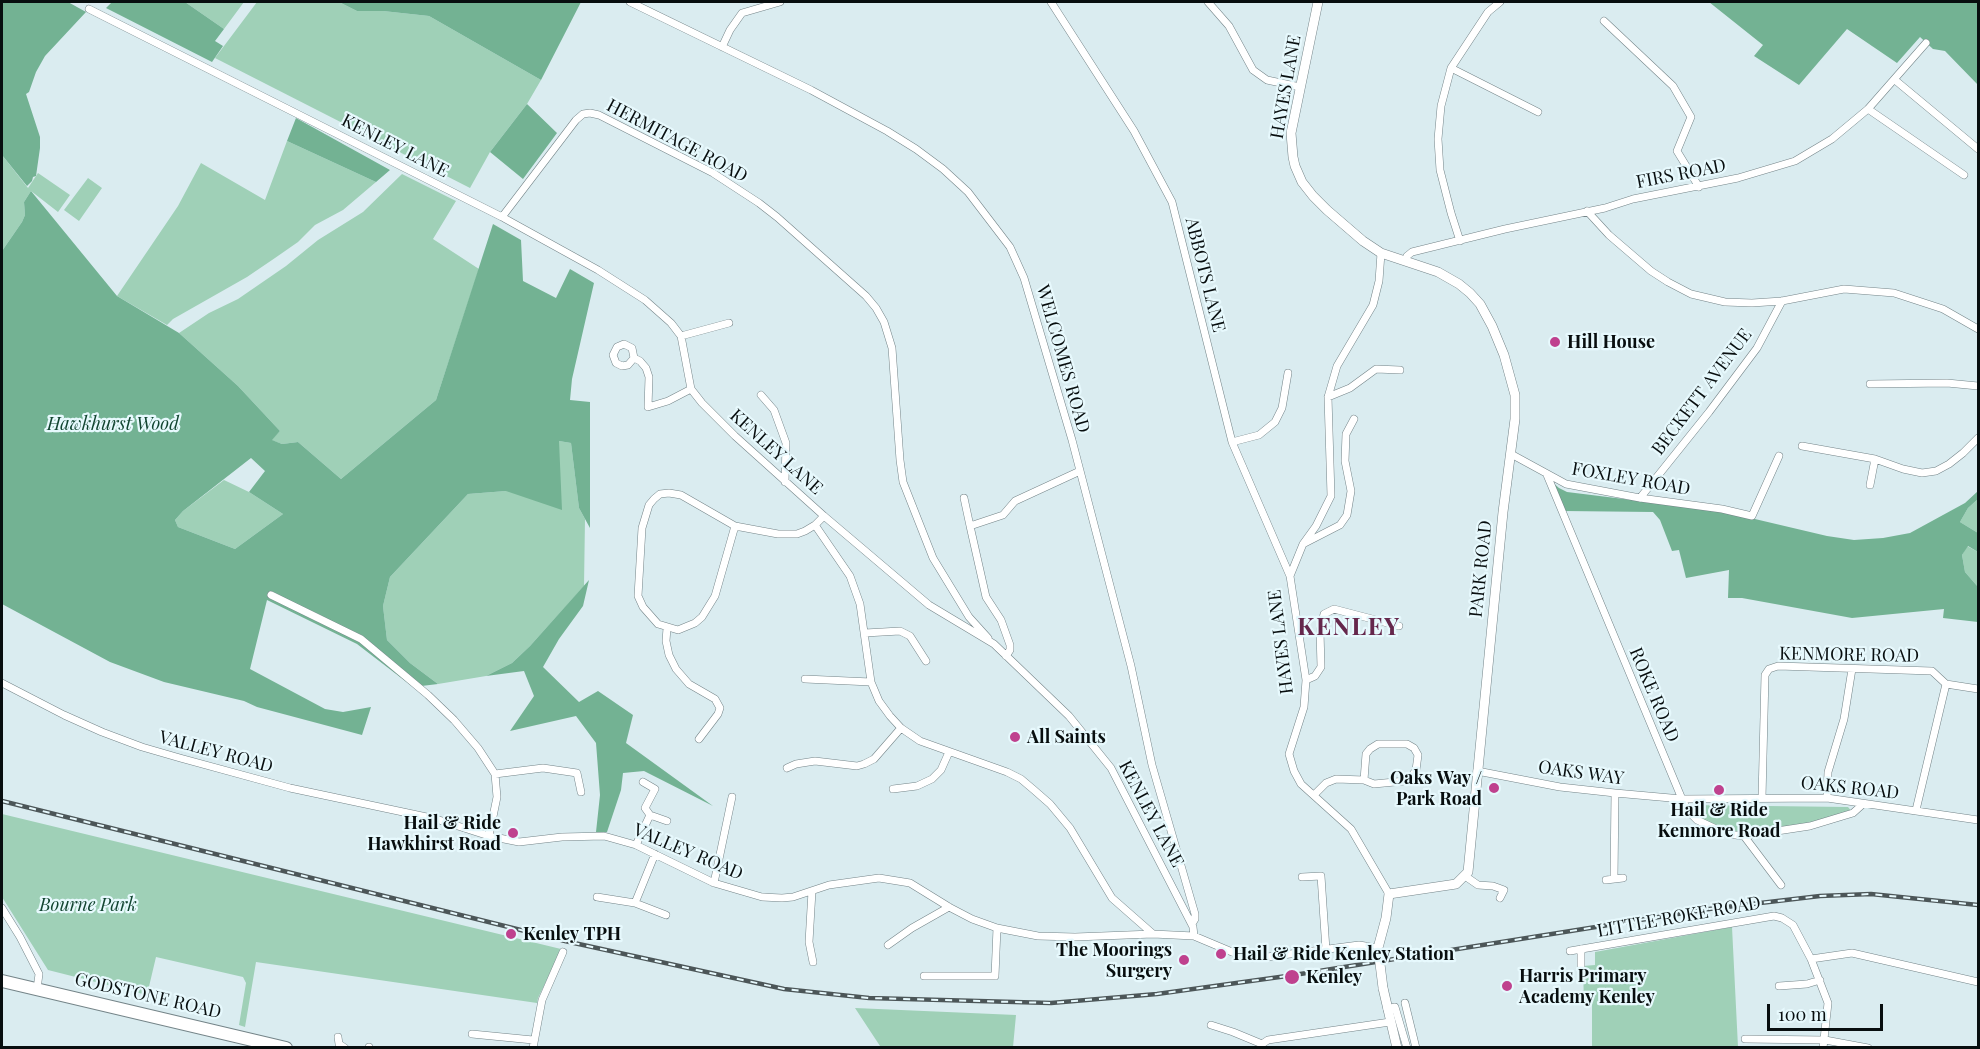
<!DOCTYPE html>
<style>
body{margin:0}
#map{position:relative;width:1980px;height:1049px;overflow:hidden;background:#daecf0;font-family:"Playfair Display",serif}
canvas{display:block}
.frame{position:absolute;inset:0;border:3px solid #080e0f;pointer-events:none}
.scale{position:absolute;left:1767px;top:1004px;width:116px;height:27px;box-sizing:border-box;border:3px solid #080e0f;border-top:0;padding-left:8px;font-size:18px;line-height:21px;white-space:nowrap;color:#080e0f;-webkit-text-stroke:4px #e7f9fd;paint-order:stroke}
</style>
<div id="map">
<canvas width="1980" height="1049"></canvas>
<div class="frame"></div>
<div class="scale">100 m</div>
</div>
<script>
const ctx = document.querySelector('canvas').getContext('2d');
ctx.lineJoin = 'round';
function fill(path, color) { ctx.fillStyle = color; ctx.fill(path, 'evenodd'); }
const shape = rows => new Path2D(rows.map(r => 'M' + r).join(''));
function stroke(path, color, width, dash) { ctx.strokeStyle = color; ctx.lineWidth = width; ctx.lineCap = dash ? 'butt' : 'round'; ctx.setLineDash(dash || []); ctx.stroke(path); }
function drawText(font, color, halo, rows, align = 'center') {
  ctx.font = font + ' "Playfair Display",serif'; ctx.lineWidth = 4.5; ctx.setLineDash([]); ctx.textBaseline = 'middle'; ctx.strokeStyle = halo; ctx.fillStyle = color; for (const [text, x, y, turn = 0] of rows) {
    ctx.save(); ctx.translate(x, y); ctx.rotate((+turn || 0) * Math.PI / 180); ctx.textAlign = isNaN(turn) ? turn : align; if (halo) ctx.strokeText(text, 0, 0); ctx.fillText(text, 0, 0); ctx.restore();
  }
}
fill(shape([
 [185,2,244,2,224,29],
 [257,2,339,2,357,11,383,11,429,16,541,80,527,104,490,152,470,188,215,58],
 [287,141,376,182,343,210,315,225,298,242,275,258,247,277,173,319,167,325,117,296,178,206,201,163,265,200],
 [2,155,28,188,38,173,70,195,58,212,31,191,24,202,25,215,22,222,2,251],
 [402,174,456,201,433,239,479,269,436,400,341,479,298,442,282,444,271,440,280,431,238,386,179,333,209,313,238,299,286,266,318,240,363,212],
 [88,178,102,188,79,221,64,210],
 [559,441,571,443,579,508,585,519,584,586,530,646,512,663,486,676,438,684,410,663,387,640,383,606,390,577,468,494,506,491],
 [224,480,249,492,283,514,235,549,178,527,175,520,183,511],
 [1978,499,1978,533,1960,522,1968,508],
 [1967,546,1978,552,1978,587,1965,572,1962,555],
 [1685,805,1848,807,1853,813,1810,826,1744,836,1727,834,1697,820],
 [2,814,561,949,561,951,538,998,537,1003,256,962,245,1027,239,1025,246,983,243,977,156,957,147,995,48,970,2,897],
 [1732,927,1738,1047,1592,1047,1592,1005,1584,1005,1583,966,1595,965,1595,952],
 [855,1008,1016,1015,1013,1047,880,1046]
]), '#9fd0b7');
fill(shape([
 [2,2,68,2,86,12,45,56,36,72,29,92,26,94,40,137,40,148,36,176,33,177,32,181,27,186,2,155],
 [112,2,185,2,224,29,215,41,223,46,212,62,106,8],
 [339,2,581,2,541,80,429,16,383,11,357,11],
 [1709,2,1978,2,1978,85,1945,51,1933,49,1920,37,1897,63,1847,29,1799,85,1754,56,1763,45],
 [527,104,557,133,523,179,490,152],
 [296,118,390,170,376,182,287,141],
 [31,191,117,296,179,333,238,386,280,431,272,440,282,444,298,442,341,479,436,400,493,224,521,240,523,281,556,298,570,269,594,283,572,379,570,400,590,402,590,528,579,508,571,443,559,441,562,510,506,491,468,494,390,577,383,606,387,640,410,663,438,684,413,687,357,644,267,600,250,669,325,709,343,712,371,707,362,735,257,707,244,701,164,682,110,662,2,604,2,251,22,222,25,215,24,202],
 [251,458,265,471,249,492,283,514,235,549,178,527,175,520,183,511],
 [1551,481,1559,488,1567,492,1721,511,1827,536,1854,540,1883,538,1910,533,1965,503,1978,491,1978,499,1968,508,1960,522,1978,533,1978,552,1968,546,1962,555,1965,572,1978,587,1978,622,1943,618,1944,609,1852,618,1742,598,1728,598,1729,570,1686,578,1679,550,1672,551,1660,520,1653,512,1564,511],
 [589,580,583,606,559,639,543,667,579,702,598,691,633,715,626,743,713,806,644,771,623,773,621,790,607,832,596,832,600,795,596,743,576,716,510,731,534,696,524,671,486,676,512,663,530,646]
]), '#73b293');
const street = shape([
 [630,2,811,90,887,131,916,149,943,169,968,192,1010,247,1024,278,1072,440,1131,666,1152,765,1195,914,1195,919,1192,924],
 [1051,2,1134,131,1172,202,1232,442,1290,576],
 [1208,2,1229,26,1253,70,1267,80,1300,87],
 [89,9,502,217,598,270,645,300,671,323,681,336,691,389,702,403,735,436,824,516,929,605,994,644,1069,716,1111,768,1193,927,1194,936],
 [1604,21,1673,86,1691,117,1677,151,1699,187],
 [722,47,730,30,742,13,780,2],
 [1451,68,1538,112],
 [1895,80,1978,149],
 [1868,109,1964,175],
 [1587,211,1609,235,1651,271,1668,282,1691,294,1725,302,1752,303,1782,301,1844,289,1894,293,1943,309,1978,329],
 [502,217,576,120,583,114,590,113,599,115,713,173,759,203,777,217,866,296,876,308,884,322,892,348,900,460,903,482,933,558,969,617,988,638],
 [1460,241,1451,213,1440,170,1438,139,1441,106,1451,68,1488,12,1500,2],
 [1381,253,1379,281,1373,305,1337,366,1328,397,1331,496,1316,526,1303,544,1290,576,1306,680,1304,707,1289,754,1294,771,1301,784,1351,829,1389,894],
 [1405,261,1407,256,1412,252,1505,229,1605,208,1633,199,1738,178,1795,161,1832,139,1868,109,1926,43],
 [681,336,729,323],
 [634,358,628,365,622,366,616,363,613,355,617,347,624,344,632,348,634,358,640,361,646,368,649,377,648,407,668,401,691,389],
 [1870,384,1947,383,1978,386],
 [761,395,774,410,786,443,785,482],
 [1328,397,1350,388,1376,369,1400,370],
 [1232,442,1259,435,1275,422,1282,408,1288,373],
 [1802,446,1875,459,1903,469,1922,473,1936,471,1949,464,1963,453,1978,438],
 [1511,454,1566,484,1640,498,1722,509,1752,516,1779,456],
 [1547,475,1682,799,1688,811,1697,820,1727,834,1744,836,1781,885],
 [1870,485,1875,459],
 [964,498,970,526],
 [1640,498,1709,412,1757,348,1782,301],
 [815,525,850,576,860,604,871,682,879,701,890,716,901,728,920,741,1007,772,1021,779,1034,790,1050,804,1070,828,1112,898,1153,934],
 [735,526,715,596,702,617,695,623,678,630,658,624,643,607,638,596,642,528,649,505,654,499,660,494,669,493,681,495,735,526,778,534,797,534,805,531,815,525,824,516],
 [1305,543,1340,525,1347,515,1351,491,1345,461,1346,434,1354,419],
 [271,595,361,639,428,695,454,720,478,748,495,774,497,797,489,836],
 [667,628,666,641,669,655,676,669,689,684,715,699,720,708,718,714,699,739],
 [865,633,900,631,910,636,926,661],
 [1006,656,1010,650,1010,645,1001,620,986,597,970,526,1003,515,1015,501,1080,471],
 [805,679,871,682],
 [1306,680,1315,676,1321,667,1320,631,1324,614,1334,609,1399,626],
 [2,683,64,715,102,732,142,747,180,758,290,788,436,819,489,836,519,842,562,837,604,836,636,845,714,883,762,897,782,898,793,897,829,885,879,878,910,883,949,907,972,919,997,928,1038,936,1075,937,1153,934,1194,936,1232,952,1247,956,1267,957,1359,945,1378,948],
 [787,768,796,764,815,761,857,766,864,764,874,759,901,728],
 [1477,771,1560,787,1615,793,1682,799,1827,798,1978,820],
 [495,774,543,768,577,773,581,792],
 [643,782,655,789,645,808,650,815],
 [893,789,917,786,932,779,941,770,949,752],
 [1314,795,1326,783,1336,779,1364,780,1374,784,1405,781,1411,777,1416,770,1418,755,1414,748,1407,744,1378,744,1370,749,1366,754,1364,780],
 [1762,798,1765,675,1769,669,1778,666,1932,671,1946,684],
 [1827,798,1828,772,1844,719,1852,669],
 [1916,810,1946,684,1978,689],
 [1744,836,1810,826,1853,813,1863,804],
 [636,845,650,815,667,821],
 [1465,876,1478,885,1493,886,1504,890,1500,898],
 [1302,877,1321,876,1326,950],
 [1614,879,1615,793],
 [1606,880,1623,878],
 [714,883,732,797],
 [812,891,809,942,813,962],
 [597,897,635,903,666,915],
 [635,903,655,854],
 [2,908,20,937,39,974,37,989],
 [888,945,912,928,949,907],
 [1570,951,1774,916,1782,918,1793,925,1811,959,1828,1003,1823,1048],
 [1811,959,1852,953,1978,982],
 [1581,966,1581,949],
 [924,976,995,976,997,928],
 [1779,986,1807,984,1820,980],
 [1405,1003,1416,1048],
 [1387,1009,1395,1007,1407,1048],
 [1211,1025,1233,1032,1262,1044],
 [472,1034,533,1040],
 [338,1037,339,1044,345,1048],
 [1745,1039,1825,1040,1868,1048],
 [369,1047,369,1048],
 [533,1048,542,1000,563,952],
 [1261,1048,1262,1044,1268,1040,1390,1022]
]);
const secondary = shape([
 [1318,2,1291,133,1293,157,1295,166,1302,182,1313,196,1327,210,1363,241,1381,253,1438,272,1459,284,1470,293,1480,304,1492,326,1504,355,1515,395,1515,419,1503,512,1468,872,1456,884,1389,894,1386,918,1378,948],
 [1383,988,1397,1048]
]);
const highway = shape([
 [2,981,286,1048]
]);
stroke(street, '#748488', 8);
stroke(secondary, '#748488', 10);
stroke(highway, '#748488', 14);
stroke(street, '#fff', 7);
stroke(secondary, '#fff', 9);
stroke(highway, '#fff', 12);
const rail = shape([
 [2,801,565,941,784,989,869,998,1051,1003,1157,994,1294,975,1709,909,1820,896,1871,894,1978,905]
]);
stroke(rail, '#4c5658', 4.5);
stroke(rail, '#e7f9fd', 2, [7]);
const secondaryBridge = shape([
 [1378,948,1383,988]
]);
stroke(secondaryBridge, '#748488', 10, []);
stroke(secondaryBridge, '#fff', 9);
for (const [x, y, r, color] of [
 [1555,342,6,"#bf418e"],
 [1015,737,6,"#bf418e"],
 [1494,788,6,"#bf418e"],
 [1719,790,6,"#bf418e"],
 [513,833,6,"#bf418e"],
 [511,934,6,"#bf418e"],
 [1221,954,6,"#bf418e"],
 [1184,960,6,"#bf418e"],
 [1292,977,8,"#bf418e"],
 [1507,986,6,"#bf418e"]
]) { const dot = new Path2D(); dot.arc(x, y, r, 0, 2 * Math.PI); ctx.fillStyle = color; ctx.fill(dot); stroke(dot, '#e7f9fd', 2); }
drawText('18px', '#080e0f', '#e7f9fd', [
 ["HAYES LANE",1286,87,-80],
 ["HERMITAGE ROAD",677,141,28],
 ["KENLEY LANE",395,146,27],
 ["FIRS ROAD",1681,174,-11],
 ["ABBOTS LANE",1205,275,76],
 ["WELCOMES ROAD",1063,359,74],
 ["BECKETT AVENUE",1702,392,-53],
 ["KENLEY LANE",776,452,42],
 ["FOXLEY ROAD",1631,479,10],
 ["PARK ROAD",1481,569,-84],
 ["HAYES LANE",1281,642,-97],
 ["KENMORE ROAD",1849,655,1],
 ["ROKE ROAD",1654,695,67],
 ["VALLEY ROAD",216,752,15],
 ["OAKS WAY",1581,773,8],
 ["OAKS ROAD",1850,788,6],
 ["KENLEY LANE",1151,814,62],
 ["VALLEY ROAD",688,852,23],
 ["LITTLE ROKE ROAD",1679,917,-10],
 ["GODSTONE ROAD",148,996,13]
]);
drawText('bold 18px', '#080e0f', '#e7f9fd', [
 ["Hill House",1567,342],
 ["All Saints",1027,737],
 ["Oaks Way /",1482,778,"right"],
 ["Park Road",1482,799,"right"],
 ["Hail & Ride",1719,810,"center"],
 ["Kenmore Road",1719,831,"center"],
 ["Hail & Ride",501,823,"right"],
 ["Hawkhirst Road",501,844,"right"],
 ["Kenley TPH",523,934],
 ["The Moorings",1172,950,"right"],
 ["Surgery",1172,971,"right"],
 ["Hail & Ride Kenley Station",1233,954],
 ["Harris Primary",1519,976],
 ["Academy Kenley",1519,997],
 ["Kenley",1306,977]
], 'left');
drawText('italic 18px', '#124530', '#e7f9fd', [
 ["Hawkhurst Wood",113,424],
 ["Bourne Park",88,905]
]);
ctx.letterSpacing = '1.5px';
drawText('bold 24px', '#65274c', '#e7f9fd', [
 ["KENLEY",1349,628]
]);
ctx.letterSpacing = '0px';
</script>
